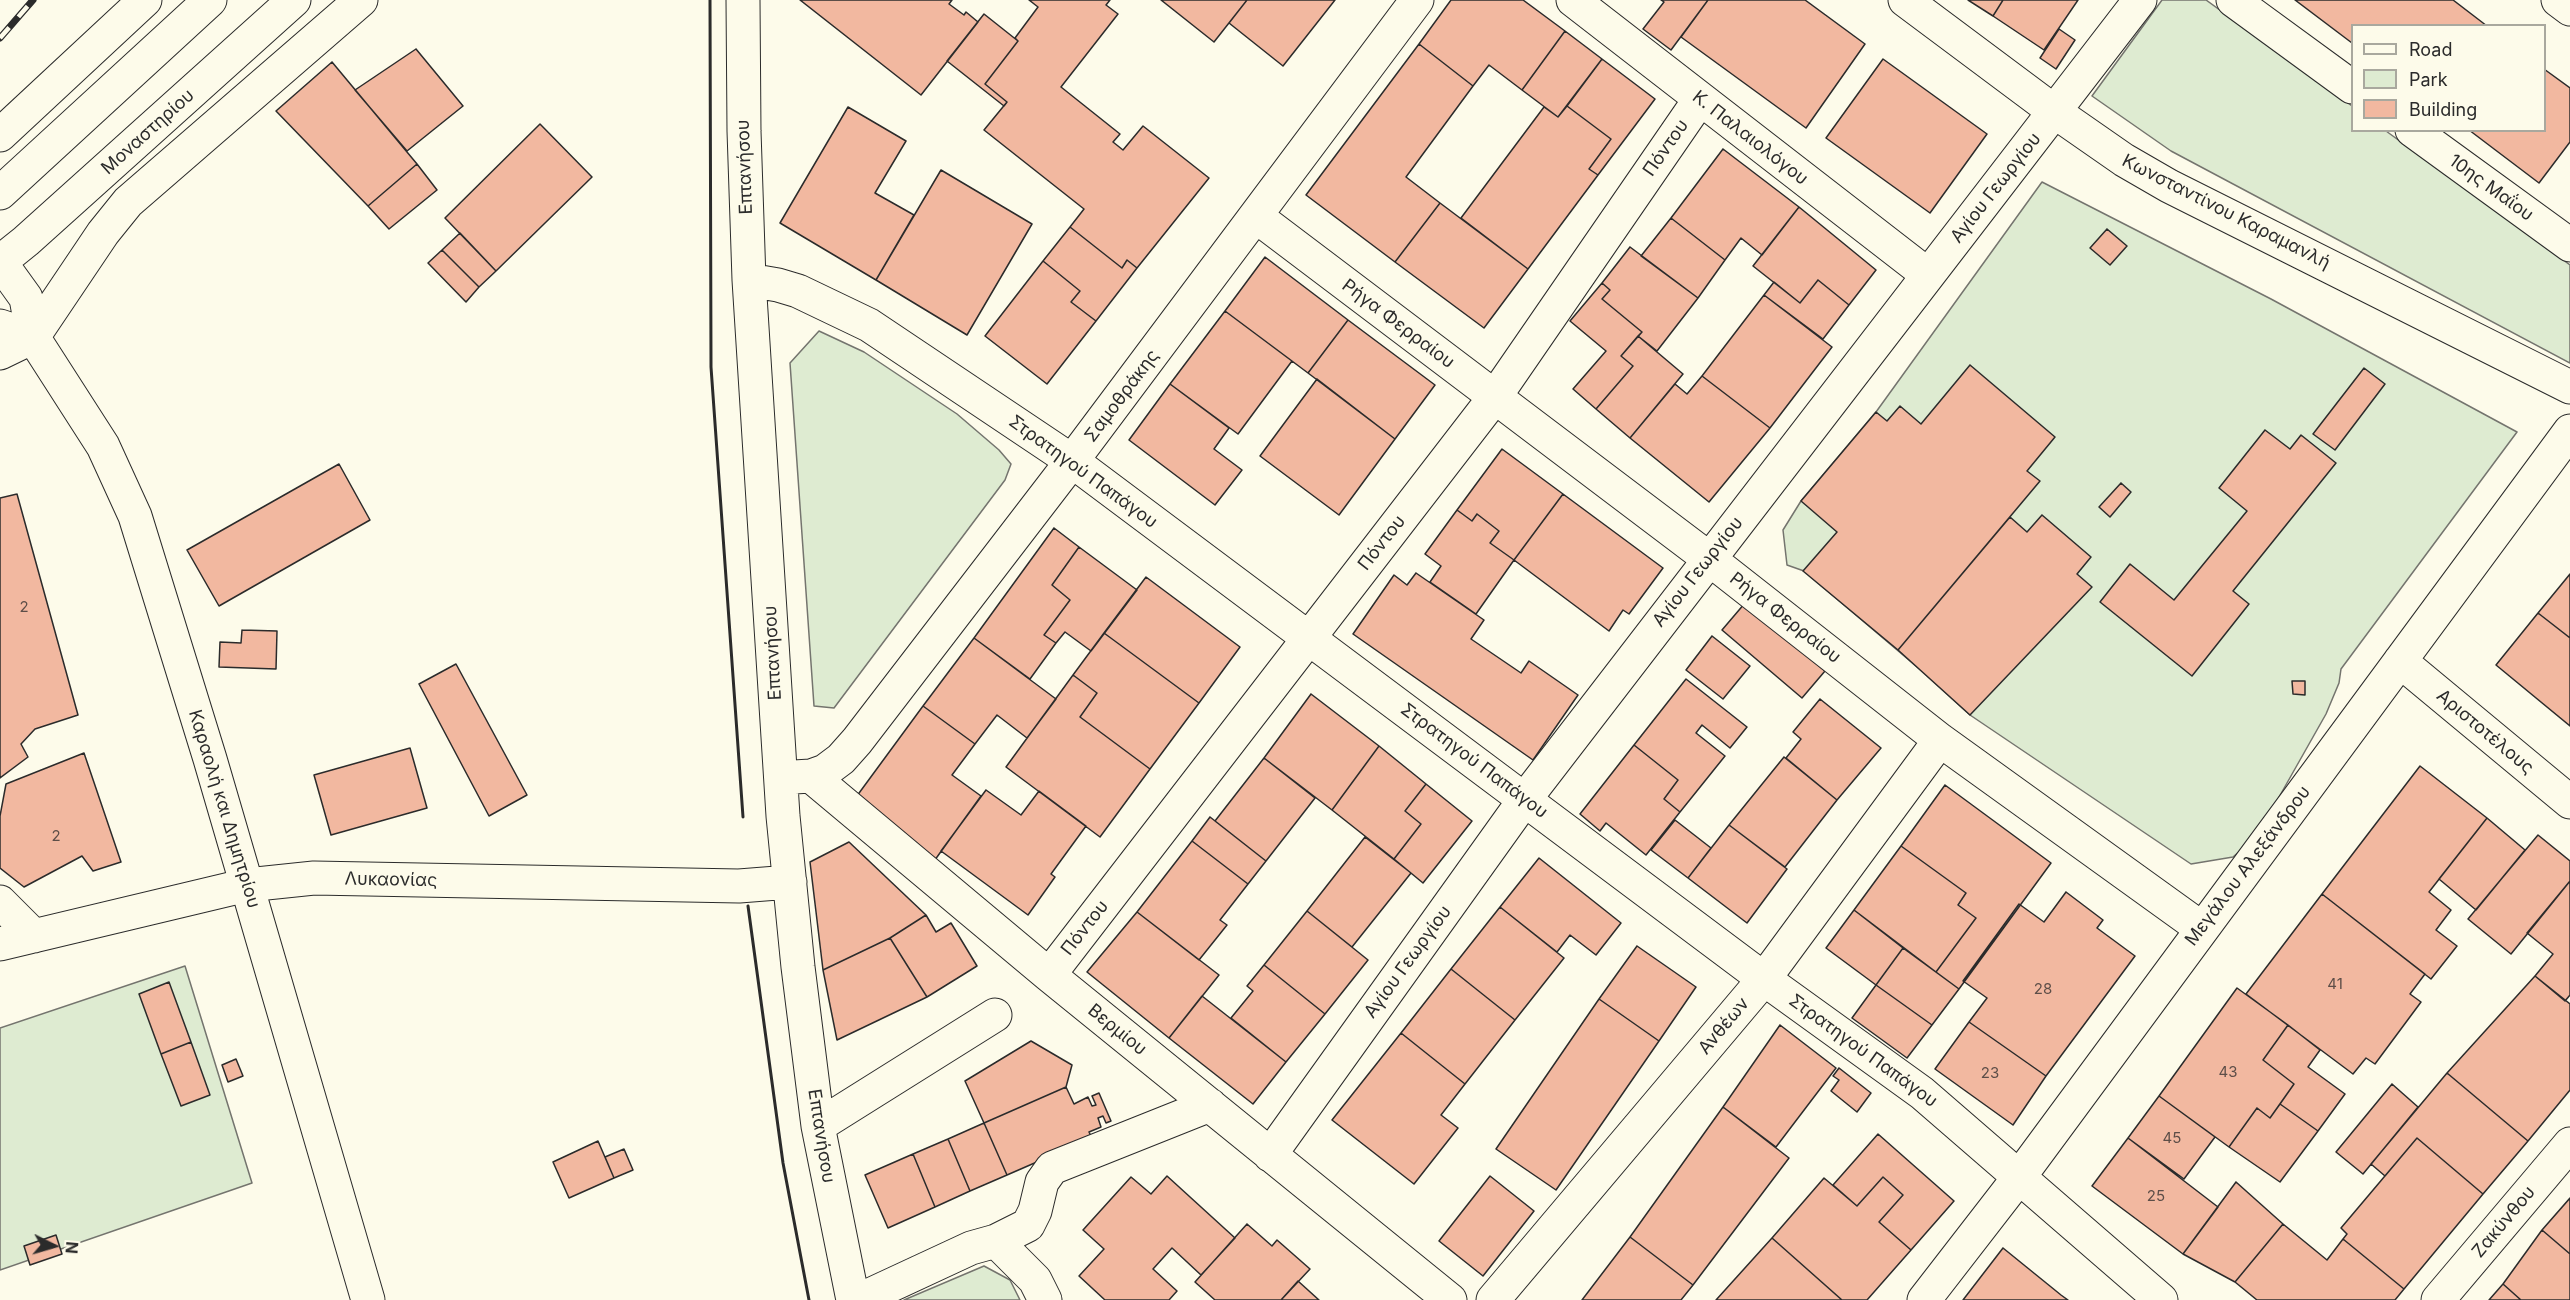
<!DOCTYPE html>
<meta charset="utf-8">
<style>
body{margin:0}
#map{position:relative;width:2570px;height:1300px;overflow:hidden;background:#fdfbea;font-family:Inter,sans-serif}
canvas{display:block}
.legend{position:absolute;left:2351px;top:24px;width:195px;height:108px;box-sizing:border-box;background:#fdfbea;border:2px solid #a9a89e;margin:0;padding:8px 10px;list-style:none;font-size:18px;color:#2b2b2b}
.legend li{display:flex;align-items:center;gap:12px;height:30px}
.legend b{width:30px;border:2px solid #a9a89e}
.north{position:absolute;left:24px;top:1216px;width:60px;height:60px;-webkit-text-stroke:4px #fdfbea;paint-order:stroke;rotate:95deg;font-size:16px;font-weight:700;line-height:24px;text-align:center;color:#2b2b2b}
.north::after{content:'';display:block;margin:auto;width:21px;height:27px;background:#2b2b2b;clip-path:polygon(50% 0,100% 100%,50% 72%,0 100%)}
</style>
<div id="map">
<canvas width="2570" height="1300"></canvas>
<ul class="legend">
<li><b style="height:8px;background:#fdfbea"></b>Road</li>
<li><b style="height:16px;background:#deebd1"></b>Park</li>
<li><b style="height:16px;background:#f2b8a0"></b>Building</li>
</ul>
<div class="north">N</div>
</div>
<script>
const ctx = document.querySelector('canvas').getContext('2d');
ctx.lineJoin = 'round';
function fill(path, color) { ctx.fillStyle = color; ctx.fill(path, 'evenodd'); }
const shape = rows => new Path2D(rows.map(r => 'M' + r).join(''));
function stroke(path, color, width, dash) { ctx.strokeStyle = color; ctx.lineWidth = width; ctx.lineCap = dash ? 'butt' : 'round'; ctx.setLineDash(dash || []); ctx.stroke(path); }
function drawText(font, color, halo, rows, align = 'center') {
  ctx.font = font + ' Inter,sans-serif'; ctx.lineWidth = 4.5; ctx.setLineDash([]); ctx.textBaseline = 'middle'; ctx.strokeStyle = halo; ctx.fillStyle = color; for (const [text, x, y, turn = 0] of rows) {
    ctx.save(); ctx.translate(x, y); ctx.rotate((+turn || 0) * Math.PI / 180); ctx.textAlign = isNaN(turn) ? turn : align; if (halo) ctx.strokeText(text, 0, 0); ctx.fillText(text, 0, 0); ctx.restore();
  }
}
const green = shape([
 [2162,0,2206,0,2352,106,2352,130,2386,131,2570,265,2570,363,2171,151,2092,96,2162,0],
 [2042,182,2271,299,2517,432,2341,669,2339,683,2326,714,2257,836,2233,857,2191,864,1970,715,1923,672,1804,571,1787,565,1783,530,1801,501,1876,412,2042,182],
 [819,331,864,352,957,414,999,450,1011,464,1005,480,834,708,814,706,790,363,819,331],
 [185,966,252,1183,0,1270,0,1028,185,966],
 [984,1266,1010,1280,1020,1300,904,1300,984,1266]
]);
fill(green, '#deebd1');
stroke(green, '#74746e', 1.5);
const building = shape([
 [800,0,952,0,949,4,964,15,966,12,978,22,921,95,800,0],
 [1029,0,1110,0,1106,5,1118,14,1061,87,1120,134,1113,142,1123,150,1143,126,1209,178,1137,268,1127,260,1122,268,1070,227,1084,209,984,130,1007,102,985,84,1018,41,1015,38,1038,7,1029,0],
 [1161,0,1247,0,1214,42,1161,0],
 [1247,0,1335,0,1283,66,1229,23,1247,0],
 [1451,0,1523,0,1565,31,1522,90,1489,65,1473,86,1419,44,1451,0],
 [1661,0,1708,0,1671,50,1643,29,1664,2,1661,0],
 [1708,0,1805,0,1865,44,1806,128,1681,37,1708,0],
 [1968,0,2003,0,1993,16,1968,0],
 [2003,0,2078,0,2044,50,1993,16,2003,0],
 [2295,0,2453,0,2487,26,2352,26,2352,43,2295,0],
 [984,14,1018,41,985,84,1007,102,1004,106,947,61,984,14],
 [2059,29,2075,40,2056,69,2040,58,2059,29],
 [1565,31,1602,59,1558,117,1522,90,1565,31],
 [1419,44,1473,86,1406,177,1440,203,1395,262,1306,195,1419,44],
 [416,49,463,106,407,151,355,90,416,49],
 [1602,59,1655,99,1598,175,1589,169,1611,139,1567,106,1602,59],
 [1883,59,1987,134,1930,213,1826,138,1883,59],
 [332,62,417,164,368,206,276,111,332,62],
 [2544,69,2570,88,2570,142,2539,183,2469,130,2544,130,2544,69],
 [1567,106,1611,139,1589,169,1598,175,1528,269,1461,218,1544,107,1558,117,1567,106],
 [848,107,906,141,875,193,914,215,876,280,780,223,848,107],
 [540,124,592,177,496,271,445,218,540,124],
 [1723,149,1799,207,1762,255,1741,238,1725,260,1671,218,1723,149],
 [417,164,437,190,389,229,368,206,417,164],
 [941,170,1032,224,967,335,876,280,941,170],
 [1440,203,1528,269,1484,328,1395,262,1440,203],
 [1799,207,1876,270,1849,305,1818,280,1800,303,1753,266,1799,207],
 [1671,218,1725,260,1698,298,1641,256,1671,218],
 [1070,227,1122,268,1127,260,1137,268,1096,321,1071,302,1080,291,1043,261,1070,227],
 [2107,229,2127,246,2110,265,2090,248,2107,229],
 [460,233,496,271,479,287,442,250,460,233],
 [1630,247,1698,298,1657,351,1638,336,1642,332,1602,299,1610,290,1602,283,1630,247],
 [442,250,479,287,466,302,428,263,442,250],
 [1265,257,1348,320,1308,373,1225,311,1265,257],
 [1043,261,1080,291,1071,302,1096,321,1047,384,985,336,1043,261],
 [1818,280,1849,305,1823,339,1764,295,1774,282,1800,303,1818,280],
 [1602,283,1610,290,1602,299,1642,332,1621,356,1633,366,1596,409,1573,389,1606,351,1570,321,1602,283],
 [1764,295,1832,347,1770,428,1702,376,1764,295],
 [1225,311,1292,361,1238,434,1170,384,1225,311],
 [1348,320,1435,385,1395,439,1308,373,1348,320],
 [1638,336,1683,374,1630,438,1596,409,1633,366,1621,356,1638,336],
 [1970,365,2055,437,2027,471,2040,481,1898,650,1803,571,1837,532,1801,501,1876,412,1887,421,1900,406,1921,424,1970,365],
 [2364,368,2385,384,2335,450,2313,434,2364,368],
 [1702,376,1770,428,1709,502,1630,438,1675,384,1687,394,1702,376],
 [1317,379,1395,439,1339,515,1260,456,1317,379],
 [1170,384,1229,428,1214,449,1242,470,1215,505,1129,440,1170,384],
 [2265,430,2290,449,2301,435,2336,463,2233,591,2249,604,2192,676,2100,602,2130,564,2174,600,2247,511,2219,488,2265,430],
 [1502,449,1563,494,1514,560,1490,543,1499,531,1477,514,1472,521,1457,510,1502,449],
 [339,464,370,520,219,606,187,550,339,464],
 [2121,483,2131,492,2110,517,2099,507,2121,483],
 [17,494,78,715,35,729,21,744,28,757,0,778,0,498,17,494],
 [1563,494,1663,568,1629,614,1623,610,1609,631,1514,560,1563,494],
 [1457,510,1472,521,1477,514,1499,531,1490,543,1514,560,1476,614,1430,582,1441,566,1425,554,1457,510],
 [2042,515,2091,557,2077,574,2092,587,1970,715,1898,650,2010,517,2027,532,2042,515],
 [1054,528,1079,547,1052,585,1070,600,1044,635,1056,643,1030,679,974,638,1054,528],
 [1079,547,1137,590,1091,651,1065,632,1056,643,1044,635,1070,600,1052,585,1079,547],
 [1416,573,1484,620,1471,639,1521,673,1529,661,1578,695,1533,760,1353,634,1394,575,1407,585,1416,573],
 [2570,574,2570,638,2538,613,2570,574],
 [1146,577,1240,647,1199,703,1104,633,1146,577],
 [1745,603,1825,671,1802,698,1722,630,1745,603],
 [2538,613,2570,638,2570,726,2496,665,2538,613],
 [242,630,277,631,276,669,219,667,220,642,241,643,242,630],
 [1104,633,1199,703,1150,769,1080,717,1097,693,1073,675,1104,633],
 [1712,636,1750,666,1723,699,1686,670,1712,636],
 [974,638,1056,699,1027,738,997,715,975,744,923,706,974,638],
 [456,664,527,795,489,816,419,684,456,664],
 [1073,675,1097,693,1080,717,1150,769,1100,837,1006,767,1073,675],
 [1686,679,1747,727,1730,748,1702,725,1696,733,1725,756,1680,812,1664,799,1678,780,1634,745,1686,679],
 [2292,681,2305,681,2305,695,2293,694,2292,681],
 [1311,694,1379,746,1332,810,1264,758,1311,694],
 [1820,699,1881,748,1837,800,1786,758,1801,739,1793,732,1820,699],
 [923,706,975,744,952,775,981,796,932,864,851,804,923,706],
 [1634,745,1678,780,1664,799,1680,812,1646,855,1606,823,1600,831,1580,814,1634,745],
 [1379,746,1426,784,1405,811,1421,824,1394,859,1332,810,1379,746],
 [410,748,427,808,331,835,314,775,410,748],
 [84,753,121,862,93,871,82,856,24,887,0,868,0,816,6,784,84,753],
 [1784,757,1837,800,1785,867,1729,825,1784,757],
 [1264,758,1315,798,1266,861,1215,821,1264,758],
 [2420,766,2487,818,2429,892,2451,910,2436,930,2457,946,2431,979,2322,894,2420,766],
 [1426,784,1472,821,1423,883,1394,859,1421,824,1405,811,1426,784],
 [1945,785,2051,863,1959,989,1936,972,1976,918,1958,905,1966,893,1901,846,1945,785],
 [986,790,1021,815,1039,791,1086,826,1051,874,1055,877,1028,915,941,851,986,790],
 [1210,817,1266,861,1248,884,1192,841,1210,817],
 [2487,818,2525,850,2476,910,2439,879,2487,818],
 [1675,820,1711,848,1688,878,1651,850,1675,820],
 [1729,825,1787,869,1747,923,1688,878,1729,825],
 [2538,835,2570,861,2570,881,2511,954,2468,919,2538,835],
 [1365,837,1411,873,1352,947,1307,911,1365,837],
 [1192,841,1248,884,1220,920,1227,925,1199,960,1137,912,1192,841],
 [849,842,926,915,890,938,823,970,810,862,849,842],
 [1901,846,1966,893,1958,905,1976,918,1936,972,1854,910,1901,846],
 [1539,858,1621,923,1596,955,1570,935,1557,952,1500,907,1539,858],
 [2570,881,2570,995,2565,1001,2535,976,2553,954,2527,933,2570,881],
 [2066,892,2103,920,2097,928,2135,956,2046,1076,1969,1022,1987,998,1963,981,2019,904,2044,922,2066,892],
 [2322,894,2425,974,2410,994,2421,1002,2375,1064,2366,1058,2353,1074,2246,994,2322,894],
 [1500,907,1564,958,1515,1020,1451,969,1500,907],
 [1854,910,1903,948,1876,985,1826,948,1854,910],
 [1307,911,1368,960,1325,1014,1264,965,1307,911],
 [1137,912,1219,975,1169,1038,1087,972,1137,912],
 [926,915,936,932,951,923,977,966,927,997,890,938,926,915],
 [890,938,927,997,837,1040,823,970,890,938],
 [1637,946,1696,987,1659,1041,1599,999,1637,946],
 [1903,948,1959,989,1932,1025,1876,985,1903,948],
 [1264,965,1325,1014,1286,1062,1231,1018,1253,991,1247,986,1264,965],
 [1451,969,1515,1020,1465,1084,1401,1033,1451,969],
 [2535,976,2570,1004,2570,1090,2528,1141,2447,1073,2535,976],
 [169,982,191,1042,161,1054,139,994,169,982],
 [1876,985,1932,1025,1907,1058,1852,1018,1876,985],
 [2237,988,2288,1025,2263,1060,2294,1084,2270,1118,2257,1108,2229,1147,2159,1096,2237,988],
 [1202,996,1286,1062,1253,1104,1169,1038,1202,996],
 [1599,999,1659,1041,1556,1190,1496,1149,1599,999],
 [1969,1022,2046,1076,2013,1125,1935,1069,1969,1022],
 [1780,1025,1836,1068,1776,1147,1723,1107,1780,1025],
 [2288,1025,2320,1050,2308,1067,2345,1094,2318,1131,2280,1104,2294,1084,2263,1060,2288,1025],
 [1401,1033,1465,1084,1441,1115,1458,1128,1414,1184,1332,1120,1401,1033],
 [1031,1041,1072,1065,1066,1087,984,1123,965,1081,1031,1041],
 [191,1042,210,1095,181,1106,161,1054,191,1042],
 [236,1059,243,1076,228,1082,222,1065,236,1059],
 [1839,1068,1871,1093,1857,1112,1831,1091,1839,1080,1833,1076,1839,1068],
 [2447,1073,2528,1141,2483,1194,2417,1138,2385,1176,2371,1164,2447,1073],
 [2392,1084,2418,1107,2363,1174,2336,1152,2392,1084],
 [1066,1087,1074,1104,1088,1097,1092,1106,1096,1105,1092,1096,1099,1093,1111,1121,1106,1123,1103,1116,1098,1118,1101,1127,1089,1132,1092,1138,1007,1175,984,1123,1066,1087],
 [2159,1096,2215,1137,2184,1179,2128,1138,2159,1096],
 [2280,1104,2318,1131,2280,1182,2229,1147,2257,1108,2270,1118,2280,1104],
 [1723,1107,1789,1158,1693,1285,1630,1237,1723,1107],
 [984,1123,1007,1175,970,1191,948,1139,984,1123],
 [1878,1134,1954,1201,1911,1250,1879,1222,1903,1195,1883,1177,1857,1206,1833,1185,1878,1134],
 [2128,1138,2218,1207,2183,1254,2092,1186,2128,1138],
 [2417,1138,2483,1194,2404,1289,2343,1239,2347,1234,2341,1228,2417,1138],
 [948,1139,970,1191,935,1207,913,1154,948,1139],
 [598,1141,614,1178,569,1198,553,1162,598,1141],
 [624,1149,633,1170,614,1178,605,1157,624,1149],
 [913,1154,935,1207,888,1228,865,1175,913,1154],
 [1167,1176,1235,1238,1201,1275,1172,1248,1153,1269,1177,1291,1169,1300,1105,1300,1079,1276,1104,1249,1083,1230,1131,1177,1151,1194,1167,1176],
 [1490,1176,1534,1211,1483,1276,1439,1241,1490,1176],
 [1883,1177,1903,1195,1879,1222,1911,1250,1867,1300,1842,1300,1772,1238,1824,1178,1857,1206,1883,1177],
 [2236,1182,2283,1224,2235,1282,2183,1254,2236,1182],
 [2570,1198,2570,1254,2542,1230,2570,1198],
 [1247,1224,1272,1246,1277,1240,1310,1269,1281,1300,1215,1300,1195,1282,1247,1224],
 [2283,1224,2327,1260,2343,1239,2404,1289,2395,1300,2257,1300,2235,1282,2283,1224],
 [2542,1230,2570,1254,2570,1300,2521,1300,2503,1284,2542,1230],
 [56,1235,62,1254,30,1265,24,1246,56,1235],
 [1630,1237,1693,1285,1681,1300,1582,1300,1630,1237],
 [1772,1238,1842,1300,1716,1300,1772,1238],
 [2003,1248,2061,1295,2068,1300,1963,1300,2003,1248],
 [1298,1281,1319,1300,1281,1300,1298,1281],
 [2503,1284,2521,1300,2489,1300,2503,1284]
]);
fill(building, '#f2b8a0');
stroke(building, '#2b2b2b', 1.5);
const minor = shape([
 [743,0,744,131,749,280,783,816,798,967,818,1126,853,1300],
 [1573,0,1928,275],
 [1905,0,2055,112,2124,160,2169,186,2570,387],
 [2233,0,2352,87],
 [2558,0,2570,9],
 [2412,130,2570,245],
 [1257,217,1708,558,1940,740,2201,928],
 [749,280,778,285,798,291,869,325,1072,461,1764,979,1922,1093,2161,1300],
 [0,353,33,337],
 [2400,661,2570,802],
 [811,776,825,771,841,759,857,741,1072,461,1417,0],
 [794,777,811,776,1049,975,1450,1300],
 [0,902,34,936],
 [0,944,247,885,314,878,739,886,790,882],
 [1049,975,1494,398,1700,99],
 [818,1126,995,1015],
 [1270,1155,1525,799,2140,0],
 [996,1241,1028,1225,1035,1211,1042,1182,1052,1168,1210,1105],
 [859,1300,971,1248,996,1241,1035,1280,1045,1300],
 [1493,1300,1764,979,1940,740],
 [1924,1300,2020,1176,2570,431],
 [2438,1300,2570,1144]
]);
const major = shape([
 [0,135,145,0],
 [0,193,210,0],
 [0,262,26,241,294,0],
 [0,268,8,273,26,298,33,337,103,446,135,516,210,759,368,1300],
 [0,326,33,337],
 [33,337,103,233,128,202,361,0]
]);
stroke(minor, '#2b2b2b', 35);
stroke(major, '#2b2b2b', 35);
stroke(minor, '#fdfbea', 33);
stroke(major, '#fdfbea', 33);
const rail = shape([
 [0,38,33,0]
]);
stroke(rail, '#2b2b2b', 7);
stroke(rail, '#fdfbea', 4.5, [14]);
stroke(shape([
 [710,0,711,367,743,817],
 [748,906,783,1163,809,1300]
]), '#2b2b2b', 3);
drawText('15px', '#5d4e48', null, [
 ["2",24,607],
 ["2",56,836],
 ["41",2335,984],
 ["28",2043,989],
 ["43",2228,1072],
 ["23",1990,1073],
 ["45",2172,1138],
 ["25",2156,1196]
]);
drawText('18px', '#2b2b2b', '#fdfbea', [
 ["Μοναστηρίου",148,132,-42],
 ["Κ. Παλαιολόγου",1750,138,38],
 ["Πόντου",1666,148,-55],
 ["Επτανήσου",745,167,-92],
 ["Αγίου Γεωργίου",1996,188,-52],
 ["10ης Μαΐου",2491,188,36],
 ["Κωνσταντίνου Καραμανλή",2226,212,27],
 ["Ρήγα Φερραίου",1398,324,37],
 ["Σαμοθράκης",1122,396,-53],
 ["Στρατηγού Παπάγου",1083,472,36],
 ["Πόντου",1382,543,-52],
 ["Αγίου Γεωργίου",1698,572,-52],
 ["Ρήγα Φερραίου",1785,618,38],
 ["Επτανήσου",773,653,-93],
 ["Αριστοτέλους",2485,732,40],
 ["Στρατηγού Παπάγου",1474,761,37],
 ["Καραολή και Δημητρίου",224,809,73],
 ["Μεγάλου Αλεξάνδρου",2248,866,-53],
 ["Λυκαονίας",391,880,1],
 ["Πόντου",1085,928,-52],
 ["Αγίου Γεωργίου",1408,962,-54],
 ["Ανθέων",1724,1026,-50],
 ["Βερμίου",1117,1030,39],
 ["Στρατηγού Παπάγου",1863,1051,36],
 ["Επτανήσου",821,1136,81],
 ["Ζακύνθου",2504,1222,-50]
]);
</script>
